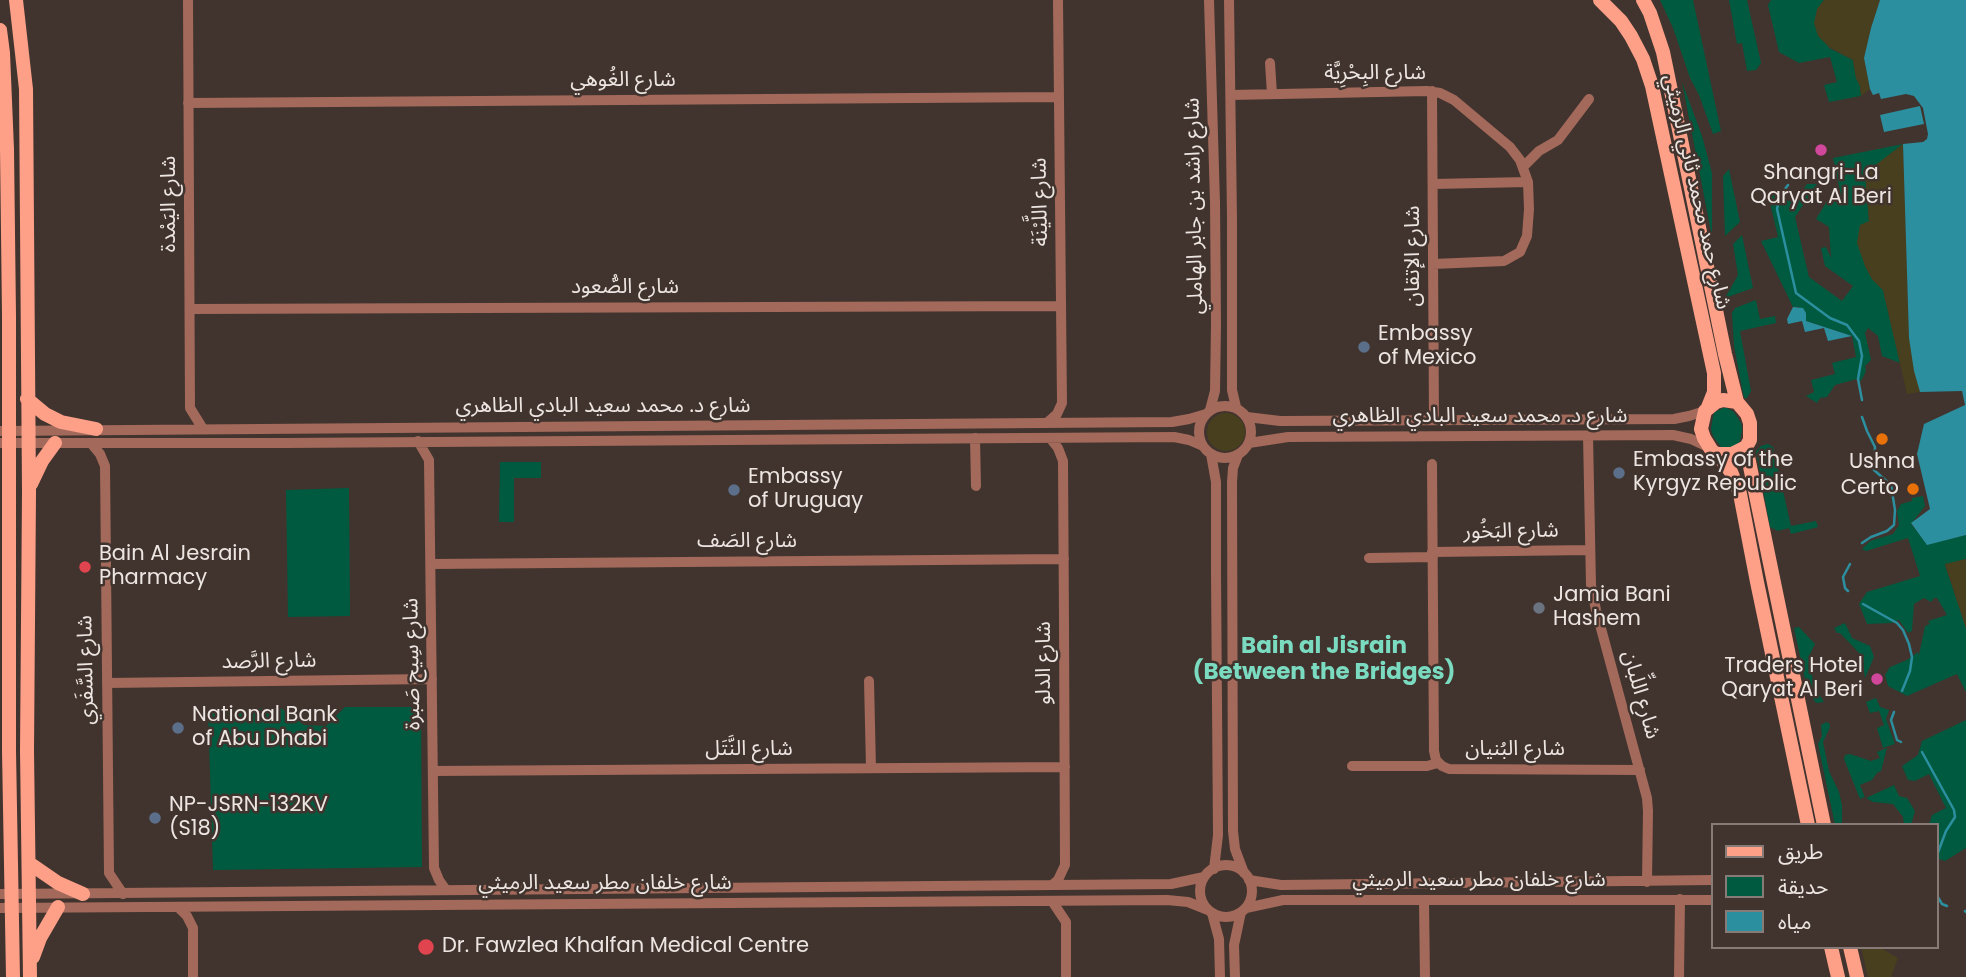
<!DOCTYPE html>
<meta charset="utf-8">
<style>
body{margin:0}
#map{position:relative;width:1966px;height:977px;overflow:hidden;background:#41342e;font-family:Poppins,"Noto Sans Arabic",sans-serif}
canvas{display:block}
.legend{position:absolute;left:1711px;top:823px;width:228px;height:126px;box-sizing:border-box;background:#41342e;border:2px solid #867b76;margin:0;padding:9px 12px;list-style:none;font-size:21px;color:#ede5e1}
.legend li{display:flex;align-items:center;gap:14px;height:35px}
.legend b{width:35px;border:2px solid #867b76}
</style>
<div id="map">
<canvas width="1966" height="977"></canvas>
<ul class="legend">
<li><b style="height:9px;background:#fe9f88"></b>طريق</li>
<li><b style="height:19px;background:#005a3f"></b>حديقة</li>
<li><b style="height:19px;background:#2c8f9f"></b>مياه</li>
</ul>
</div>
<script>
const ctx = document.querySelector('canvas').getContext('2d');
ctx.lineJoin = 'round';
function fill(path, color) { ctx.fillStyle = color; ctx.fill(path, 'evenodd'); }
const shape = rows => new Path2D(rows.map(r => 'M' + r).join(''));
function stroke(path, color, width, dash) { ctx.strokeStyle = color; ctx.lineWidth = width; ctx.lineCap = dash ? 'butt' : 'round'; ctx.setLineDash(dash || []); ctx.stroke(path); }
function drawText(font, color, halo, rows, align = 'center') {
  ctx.font = font + ' Poppins,"Noto Sans Arabic",sans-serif'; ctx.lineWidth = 5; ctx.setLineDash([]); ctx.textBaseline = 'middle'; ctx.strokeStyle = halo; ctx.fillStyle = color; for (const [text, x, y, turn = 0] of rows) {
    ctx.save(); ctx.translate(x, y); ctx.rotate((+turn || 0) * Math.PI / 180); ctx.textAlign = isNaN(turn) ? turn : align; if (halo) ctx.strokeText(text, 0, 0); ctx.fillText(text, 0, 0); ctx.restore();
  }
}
fill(shape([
 [1660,0,1693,0,1721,131,1713,134,1699,95,1690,78,1673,28],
 [1729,0,1747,0,1761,63,1756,70,1747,71,1742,43,1737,44],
 [1771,0,1824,0,1817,9,1829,48,1853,60,1856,78,1860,86,1861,96,1829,102,1824,85,1837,82,1830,57,1799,63,1779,52,1768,5],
 [1682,82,1702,136,1712,173,1712,237],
 [1903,144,1865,174,1869,221,1865,266,1872,279,1883,290,1900,363,1882,356,1878,336,1868,328,1865,333,1871,360,1865,366,1866,371,1861,381,1857,379,1835,385,1827,397,1820,398,1817,403,1806,396,1814,392,1811,380,1835,374,1832,363,1856,357,1852,336,1806,321,1799,307,1793,307,1761,241,1778,237,1768,194,1775,192,1788,201,1798,198,1807,184,1817,184,1795,217,1809,277,1842,301,1853,286,1825,266,1821,248,1826,247,1831,258,1829,227,1816,219,1832,193,1840,191,1833,158],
 [1729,169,1740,222,1725,236,1723,176],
 [1742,235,1753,288,1725,298,1738,275,1733,244],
 [1756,300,1760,319,1775,316,1776,323,1740,331,1751,391,1747,398,1744,398,1734,346,1732,313,1735,308],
 [1723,408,1727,408,1734,412,1741,423,1742,430,1740,441,1732,449,1721,447,1713,436,1711,429,1713,416,1715,412],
 [1768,444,1773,447,1791,526,1816,521,1818,527,1791,534,1789,528,1778,531,1770,527,1756,451,1761,446],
 [500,462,541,462,541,478,514,478,514,522,499,522],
 [349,488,350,616,288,617,286,490],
 [1923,496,1925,506,1911,524,1927,544,1966,535,1966,559,1945,565,1966,628,1966,692,1957,674,1907,696,1888,686,1885,675,1890,667,1907,660,1918,652,1919,655,1925,626,1930,624,1928,621,1947,615,1937,598,1934,598,1931,602,1924,598,1914,604,1912,631,1908,633,1899,620,1892,623,1867,624,1859,604,1867,592,1920,576,1908,538,1866,551,1862,549,1870,541,1893,534,1899,525,1897,511,1901,504,1912,501,1912,498],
 [1845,623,1852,638,1870,646,1874,657,1865,678,1862,656,1840,633,1837,633,1834,628],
 [1799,627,1815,644,1809,656,1814,687,1824,702,1816,703,1807,689,1794,628],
 [1876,698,1880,707,1889,710,1886,719,1895,744,1883,748,1877,728,1884,725,1879,711,1870,713,1866,702],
 [345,707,421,707,422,867,213,870,208,709,281,708,304,725,326,726],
 [1966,720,1966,848,1945,861,1936,858,1936,825,1929,825,1932,815,1946,808,1929,774,1915,781,1908,780,1902,766,1918,755,1922,741],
 [1826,722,1829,723,1830,727,1823,742,1829,771,1839,792,1842,805,1842,825,1835,825,1818,744,1822,736,1821,725],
 [1887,748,1881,771,1877,773,1872,780,1860,785,1865,797,1860,799,1844,759,1845,755,1850,754,1871,761,1880,758,1877,752],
 [1894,785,1899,796,1907,798,1915,811,1911,825,1904,825,1903,817,1893,804,1873,802,1866,798]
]), '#005a3f');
fill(shape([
 [1824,0,1880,0,1871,28,1864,58,1870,89,1861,96,1860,86,1856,78,1853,60,1829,47,1818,36,1814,23,1817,9],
 [1903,144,1909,338,1920,392,1907,394,1883,290,1872,279,1865,266,1857,243,1860,225,1869,221,1865,173],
 '1207 432a19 19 0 1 1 38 0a19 19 0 1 1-38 0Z',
 [1966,559,1966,628,1945,564],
 [1861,947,1879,947,1898,958,1891,977,1868,977]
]), '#473f1e');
fill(shape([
 [1880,0,1966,0,1966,535,1927,545,1911,523,1930,509,1917,454,1924,424,1965,405,1962,391,1920,392,1914,371,1909,338,1903,144,1923,142,1927,139,1928,134,1923,108,1914,96,1906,94,1881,99,1879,93,1873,95,1870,89,1864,58,1871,28],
 [1920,106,1924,124,1884,132,1880,115],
 [1793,307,1803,308,1806,313,1806,321,1852,336,1828,341,1824,328,1805,332,1802,321,1788,324,1787,319]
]), '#2c8f9f');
stroke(shape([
 [1788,185,1780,196,1777,209,1796,293,1830,318,1847,325,1859,341,1862,356,1858,379,1862,400],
 [1862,543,1871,537,1887,531,1894,525,1895,510,1891,485,1874,470,1875,447,1867,431,1862,417],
 [1848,591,1845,588,1843,577,1850,564],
 [1863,604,1897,623,1903,630,1909,644,1912,657,1910,671,1902,691],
 [1894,712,1891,720,1897,740,1901,742],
 [1922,752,1954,810,1955,817,1946,831,1937,855],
 [1936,894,1942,904,1947,906],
 [1965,911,1966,912]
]), '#2c8f9f', 2.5);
stroke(shape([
 [188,0,190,408,203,429],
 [1209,0,1215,202,1216,324,1215,391,1210,410],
 [1229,0,1232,218,1232,390,1236,407],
 [1270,63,1272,94],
 [1432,91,1434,420],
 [1231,95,1427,91,1440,93,1454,100,1510,147,1520,160,1528,182,1529,209,1527,236,1520,252,1504,261,1433,264],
 [188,103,1059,97],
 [1523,167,1539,151,1558,140,1589,99],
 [1433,184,1528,182],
 [190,309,1061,306],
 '1199 432a26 26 0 1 1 52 0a26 26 0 1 1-52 0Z',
 [1247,417,1280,421,1674,419,1689,416,1705,411],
 [1048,422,1057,414,1062,403,1058,0],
 [0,431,1172,422,1189,419,1206,414],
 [1588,435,1591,585,1596,610,1647,798,1648,811,1647,882],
 [975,438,976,486],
 [1050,438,1058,448,1063,461,1064,622,1065,865,1058,880,1052,885],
 [418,441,429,460,434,868,439,880,446,890],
 [0,443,285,443,1174,437,1189,440,1203,446],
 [91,443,100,454,105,466,109,873,123,894],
 [1249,443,1288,437,1673,435,1691,439,1708,447],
 [1211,454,1216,482,1216,573,1218,835,1214,869],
 [1238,455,1233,468,1232,482,1233,831,1235,849,1244,873],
 [1432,464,1434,751,1436,760,1442,766,1449,769,1640,770],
 [1432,552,1590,550],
 [1369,558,1433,557],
 [431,564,1064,559],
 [869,681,871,768],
 [107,683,432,679],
 [1352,766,1427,766,1438,763],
 [433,771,1065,767],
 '1200 891a26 26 0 1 1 52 0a26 26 0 1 1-52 0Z',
 [1249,880,1281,885,1712,880],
 [0,894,1171,884,1204,877],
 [1052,901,1066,922,1066,977],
 [1424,902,1425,977],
 [178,907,187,916,193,928,193,977],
 [0,908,1167,900,1188,902,1208,910],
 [1246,908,1283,900,1712,900],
 [1212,913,1219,939,1220,977],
 [1235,977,1234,945,1241,912],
 [1679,977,1680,899]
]), '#a3695b', 10);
stroke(shape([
 [16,0,26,89,29,492,27,751,30,977],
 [1600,0,1621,21,1631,36,1643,59,1652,86,1714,373,1714,392,1708,407],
 [1643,0,1650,13,1663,52,1725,354,1737,402],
 [0,30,3,53,7,149,9,316,9,751,13,977],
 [27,399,45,414,61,422,96,429],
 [1723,400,1737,402,1747,414,1750,423,1750,440,1746,447,1732,454,1717,454,1712,451,1704,438,1701,429,1705,411,1716,402,1723,400],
 [1746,447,1824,825],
 [1717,454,1731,472,1740,494,1757,582,1808,825],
 [31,484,42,461,55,443],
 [29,863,58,883,83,894],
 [1831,947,1838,977],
 [1850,947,1857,977],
 [33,957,40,938,58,907]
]), '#fe9f88', 14);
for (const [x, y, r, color] of [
 [1821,150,7,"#d1479c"],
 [1364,347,7,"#5c6f8a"],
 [1882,439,7,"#e8710a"],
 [1619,473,7,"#5c6f8a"],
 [1913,489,7,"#e8710a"],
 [734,490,7,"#5c6f8a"],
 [85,567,7,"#e0444e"],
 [1539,608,7,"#6b7280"],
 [1877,679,7,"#d1479c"],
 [178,728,7,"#5c6f8a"],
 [155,818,7,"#5c6f8a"],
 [426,947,9,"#e0444e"]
]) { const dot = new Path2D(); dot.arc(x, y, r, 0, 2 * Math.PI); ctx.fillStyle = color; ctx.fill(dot); stroke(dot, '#41342e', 2.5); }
drawText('21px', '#ede5e1', '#41342e', [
 ["شارع البِحْرِيَّة",1375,74],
 ["شارع الغُوهي",623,81],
 ["شارع حمد محمد ثاني الرميثي",1696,192,77],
 ["شارع اللَّيْنَة",1041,202,-91],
 ["شارع اليَمْدة",170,204,-90],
 ["شارع راشد بن جابر الهاملي",1195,206,-91],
 ["شارع الإتقان",1414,256,-90],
 ["شارع الصُّعود",625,288],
 ["شارع د. محمد سعيد البادي الظاهري",603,407],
 ["شارع د. محمد سعيد البادي الظاهري",1480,417],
 ["شارع البَخُور",1511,532,-1],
 ["شارع الصَف",747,542],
 ["شارع الرَّصد",269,662,-1],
 ["شارع الدلو",1045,663,-90],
 ["شارع سِيح صَبرة",413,664,-91],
 ["شارع السَّفَري",87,670,-91],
 ["شارع اللِّبان",1640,695,74],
 ["شارع النَّتَل",749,750],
 ["شارع البُنيان",1515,750],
 ["شارع خلفان مطر سعيد الرميثي",1479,881],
 ["شارع خلفان مطر سعيد الرميثي",605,884]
]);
drawText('21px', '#ede5e1', '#41342e', [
 ["Shangri-La",1821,174,"center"],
 ["Qaryat Al Beri",1821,198,"center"],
 ["Embassy",1378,335],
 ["of Mexico",1378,359],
 ["Embassy of the",1633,461],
 ["Kyrgyz Republic",1633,485],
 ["Ushna",1882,463,"center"],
 ["Embassy",748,478],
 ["of Uruguay",748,502],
 ["Certo",1899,489,"right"],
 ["Bain Al Jesrain",99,555],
 ["Pharmacy",99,579],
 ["Jamia Bani",1553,596],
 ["Hashem",1553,620],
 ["Traders Hotel",1863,667,"right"],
 ["Qaryat Al Beri",1863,691,"right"],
 ["National Bank",192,716],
 ["of Abu Dhabi",192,740],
 ["NP-JSRN-132KV",169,806],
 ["(S18)",169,830],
 ["Dr. Fawzlea Khalfan Medical Centre",442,947]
], 'left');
drawText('bold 23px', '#7adbc0', '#41342e', [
 ["Bain al Jisrain",1324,647],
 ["(Between the Bridges)",1324,673]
]);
</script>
